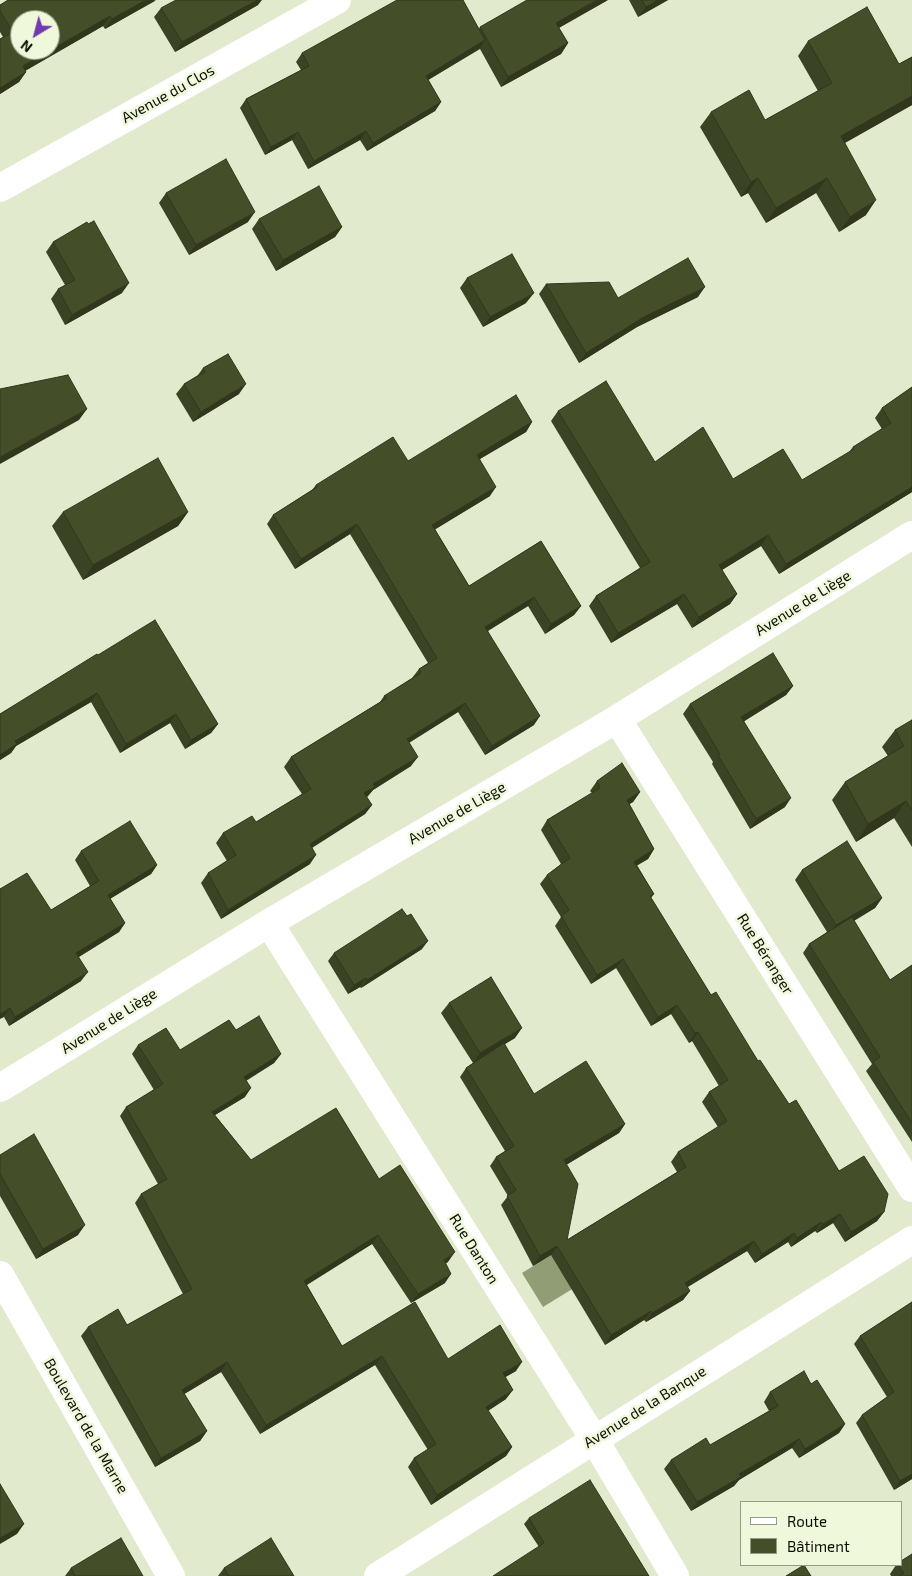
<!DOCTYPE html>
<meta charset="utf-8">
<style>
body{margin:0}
#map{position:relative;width:912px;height:1576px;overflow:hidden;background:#e2eace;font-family:"Exo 2",sans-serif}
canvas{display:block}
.legend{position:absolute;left:740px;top:1501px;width:162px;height:65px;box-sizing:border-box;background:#eff8db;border:1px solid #949b86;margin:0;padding:6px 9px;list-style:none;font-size:15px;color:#0c0f06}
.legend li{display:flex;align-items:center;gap:10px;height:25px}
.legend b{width:25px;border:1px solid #949b86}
.north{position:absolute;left:10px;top:10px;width:50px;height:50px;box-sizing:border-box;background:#eff8db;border:1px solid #949b86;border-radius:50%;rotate:217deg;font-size:14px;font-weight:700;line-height:20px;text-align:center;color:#0c0f06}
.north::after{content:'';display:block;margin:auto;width:18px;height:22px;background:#723ab0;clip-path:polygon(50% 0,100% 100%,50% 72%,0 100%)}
</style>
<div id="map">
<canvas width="912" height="1576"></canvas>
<ul class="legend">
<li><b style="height:6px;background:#fff"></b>Route</li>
<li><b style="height:14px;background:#444e29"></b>Bâtiment</li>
</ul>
<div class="north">N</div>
</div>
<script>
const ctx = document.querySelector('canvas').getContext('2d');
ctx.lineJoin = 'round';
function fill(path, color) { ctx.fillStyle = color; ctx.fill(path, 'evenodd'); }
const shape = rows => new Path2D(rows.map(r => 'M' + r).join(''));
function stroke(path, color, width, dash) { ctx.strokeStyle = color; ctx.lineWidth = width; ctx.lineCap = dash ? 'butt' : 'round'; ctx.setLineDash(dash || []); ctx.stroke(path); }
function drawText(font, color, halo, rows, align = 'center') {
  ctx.font = font + ' "Exo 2",sans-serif'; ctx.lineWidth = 5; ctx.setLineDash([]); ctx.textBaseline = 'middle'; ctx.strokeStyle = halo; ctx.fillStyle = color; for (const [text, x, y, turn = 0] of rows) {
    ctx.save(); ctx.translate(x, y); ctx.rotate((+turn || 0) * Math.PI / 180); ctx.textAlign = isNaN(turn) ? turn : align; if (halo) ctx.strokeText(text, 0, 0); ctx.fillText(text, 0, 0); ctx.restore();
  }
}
fill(shape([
 [572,1242,595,1275,543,1307,522,1273]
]), '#919d74');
stroke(shape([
 [0,188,337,0],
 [617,719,912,1188],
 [269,923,594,1439,675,1576],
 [0,1088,269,923,617,719,912,535],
 [378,1576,912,1240]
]), '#fff', 28);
stroke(shape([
 [0,1275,171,1576]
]), '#fff', 28);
fill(shape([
 [608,0,559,28,568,43,561,54,501,87,480,49,428,80,441,102,435,111,367,151,360,140,308,169,292,140,265,155,240,108,246,99,301,70,296,62,302,53,479,29,480,27],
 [629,0,668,0,638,17],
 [155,1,105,29,103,26,25,71,26,72,19,82,0,94,0,39,3,37,0,32,0,5],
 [258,5,175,52,154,17,161,8],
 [808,41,899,64,912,57,912,105,845,143,866,215,839,232,816,193,766,223,748,193,741,197,700,127,711,112,765,120,818,91,798,56],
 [166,193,248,222,189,255,159,203],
 [259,219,342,227,335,237,276,271,252,229],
 [88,224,122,293,65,325,51,299,58,289,65,285,46,252,53,242],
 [467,278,526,303,483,327,460,288],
 [546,284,618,298,698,297,637,327,579,363,539,294],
 [203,368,239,394,193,422,176,394,184,384,198,375],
 [912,387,912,492,779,574,761,546,722,570,737,594,730,604,692,628,677,604,611,643,589,606,596,596,640,568,551,421,558,411,655,462,733,479,802,480,849,452,853,447,882,429,875,418,882,408],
 [532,422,526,432,480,459,490,496,435,529,469,586,541,541,581,606,574,615,545,634,528,606,488,631,534,725,485,755,458,712,409,743,411,766,373,790,367,797,372,805,365,814,312,848,310,864,221,919,201,883,208,873,227,861,216,843,223,833,256,822,302,794,284,767,291,757,380,702,384,696,412,678,419,669,428,663,350,534,295,569,267,524,273,515,312,490,316,485,408,461],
 [63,512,188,512,178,526,83,580,52,526],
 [98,655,218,724,211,733,185,749,170,723,120,753,91,702,16,746,11,753,0,760,0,714],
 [793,686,786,695,744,721,785,807,750,829,712,764,713,762,683,714,690,704],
 [912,720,912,847,894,818,856,842,832,800,845,782,888,756,882,747,895,730],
 [597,781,640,792,633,802,629,804,654,849,648,859,637,865,654,894,651,898,711,995,789,1104,839,1171,884,1212,877,1221,845,1242,833,1223,817,1233,815,1231,791,1247,788,1242,755,1263,747,1251,687,1287,690,1291,683,1300,646,1322,644,1320,605,1345,551,1255,533,1266,501,1205,508,1196,490,1166,496,1157,505,1151,460,1077,466,1068,473,1063,441,1013,449,1003,515,1038,504,1044,534,1094,625,1124,619,1133,567,1164,567,1240,677,1172,671,1162,678,1152,718,1127,702,1102,709,1092,719,1086,692,1041,689,1043,671,1014,651,1026,616,968,591,984,555,926,561,917,540,884,547,875,561,864,541,830,547,820,592,793,590,791],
 [81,851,157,865,151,874,110,899,125,923,119,932,79,957,81,981,9,1026,4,1017,51,910,90,886,75,860],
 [802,870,882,898,875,908,854,921,890,980,912,965,912,1142,866,1071,872,1064,803,953,809,944,827,932,795,880],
 [422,949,361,988,360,987,348,994,328,961,334,953],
 [236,1030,281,1054,274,1063,246,1081,245,1097,215,1115,251,1160,379,1179,448,1262,445,1263,445,1283,411,1303,372,1244,307,1285,342,1346,448,1359,516,1371,505,1377,506,1399,488,1411,512,1447,506,1456,431,1505,408,1467,414,1458,428,1450,375,1365,260,1434,221,1372,184,1394,207,1431,200,1441,155,1467,81,1336,88,1327,127,1325,183,1294,135,1203,141,1194,158,1184,120,1116,126,1107,154,1090,132,1054,138,1045,180,1050],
 [0,1155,78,1235,36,1259,0,1196],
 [912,1302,912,1479,894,1490,856,1423,862,1415,887,1397,854,1344,860,1336],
 [811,1384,845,1424,839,1433,799,1458,792,1448,739,1480,734,1486,691,1511,664,1469,671,1460,710,1445,769,1411,764,1402,770,1392],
 [529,1518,649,1576,539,1547,524,1524],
 [896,1565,901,1565,912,1576,891,1576,890,1574],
 [71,1568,143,1576,65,1576],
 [224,1568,294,1576,218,1576]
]), '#3a4323');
fill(shape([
 [146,0,156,0,105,29,112,19],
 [257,0,262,0,258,5,175,52,182,42],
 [597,0,608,0,549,33,556,23],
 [658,0,668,0,638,17,646,7],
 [110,16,103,26,16,76,23,66],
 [485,40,479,49,420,85,426,76],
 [568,43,561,54,501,87,508,77],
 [26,72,19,82,0,94,0,88],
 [912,96,912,105,830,151,841,136],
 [441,102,435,111,367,151,373,143],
 [366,131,360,140,308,169,314,161],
 [298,132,292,140,265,155,271,147],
 [758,178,748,193,741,197,751,182],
 [827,178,816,193,766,223,776,208],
 [876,200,866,215,839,232,850,217],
 [255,212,248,222,189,255,196,245],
 [342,227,335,237,276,271,283,260],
 [129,283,122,293,65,325,72,315],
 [705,287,698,297,637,327,579,363,586,353,644,317],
 [534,293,526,303,483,327,490,317],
 [246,384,239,394,193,422,201,412],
 [87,409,79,420,0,464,0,457],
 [532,422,526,432,471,464,477,455],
 [496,487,490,496,426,535,432,525],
 [912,487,912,492,779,574,786,564],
 [188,512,178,526,83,580,93,565],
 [357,524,350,534,295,569,301,559],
 [768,535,761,546,712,576,719,565],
 [684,594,677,604,611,643,618,633],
 [737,594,730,604,692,628,699,617],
 [534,597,528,606,479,636,485,627],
 [581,606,574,615,545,634,551,624],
 [793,686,786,695,735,727,741,717],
 [97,693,91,702,16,746,11,753,0,760,0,755,15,741],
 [465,703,458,712,400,748,407,739],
 [176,714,170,723,120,753,126,744],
 [540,716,534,725,485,755,492,746],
 [218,724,211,733,185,749,191,740],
 [418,757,411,766,373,790,368,796,358,803,364,793,373,784],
 [640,792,633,802,620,810,627,800],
 [791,798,785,807,750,829,756,819],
 [906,801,894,818,856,842,868,824],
 [372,805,365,814,303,853,310,844],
 [654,849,648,859,628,871,634,862],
 [316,855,310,864,221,919,228,910],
 [157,865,151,874,101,904,108,895],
 [882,898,875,908,829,935,836,925],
 [125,923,119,932,70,962,76,953],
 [428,941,422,949,361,988,367,980],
 [623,959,616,968,591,984,597,975],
 [88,972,81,981,9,1026,15,1017],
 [366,978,360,987,348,994,354,985],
 [677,1005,671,1014,651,1026,658,1017],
 [10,1008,4,1017,0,1019,0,1014],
 [522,1028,515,1038,473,1064,480,1053],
 [698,1032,692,1041,689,1043,695,1033],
 [281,1054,274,1063,237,1086,244,1077],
 [251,1088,245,1097,205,1121,212,1112],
 [625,1124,619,1133,558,1170,564,1160],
 [884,1212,877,1221,845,1242,851,1232],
 [840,1214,833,1223,817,1233,823,1224],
 [821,1222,815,1231,791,1247,797,1238],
 [85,1225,78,1235,36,1259,43,1249],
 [794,1233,788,1242,755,1263,762,1254],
 [378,1235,372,1244,298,1290,304,1281],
 [754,1241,747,1251,678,1293,685,1283],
 [557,1246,551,1255,533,1266,540,1256],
 [455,1252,448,1262,437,1269,444,1260],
 [451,1274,445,1283,411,1303,418,1294],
 [690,1291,683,1300,646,1322,652,1313],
 [651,1311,644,1320,605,1345,611,1335],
 [382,1356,375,1365,260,1434,266,1425],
 [227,1362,221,1372,176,1399,182,1390],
 [522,1362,516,1371,497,1382,503,1373],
 [513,1390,506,1399,479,1416,486,1407],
 [845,1424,839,1433,799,1458,805,1449],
 [207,1431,200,1441,155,1467,161,1458],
 [799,1439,792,1448,739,1480,734,1486,691,1511,697,1502,739,1474],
 [512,1447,506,1456,431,1505,437,1495],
 [912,1474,912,1479,894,1490,900,1481],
 [24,1524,17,1534,0,1544,0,1538]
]), '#30371d');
const building = shape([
 [8,0,146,0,112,19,110,16,23,66,26,72,0,88,0,39,13,32,0,11,0,5,8,0],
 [20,20,50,20,50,50,20,50,20,20],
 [176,0,257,0,182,42,161,8,176,0],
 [397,0,463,0,485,40,426,76,441,102,373,143,366,131,314,161,298,132,271,147,246,99,309,66,302,53,397,0],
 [527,0,597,0,556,23,568,43,508,77,480,27,527,0],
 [642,0,658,0,646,7,642,0],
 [867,7,899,64,912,57,912,96,841,136,876,200,850,217,827,178,776,208,758,178,751,182,711,112,749,90,765,120,832,83,808,41,867,7],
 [226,159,255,212,196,245,166,193,226,159],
 [319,186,342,227,283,260,259,219,319,186],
 [94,221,129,283,72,315,58,289,75,280,53,242,87,222,88,224,94,221],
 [512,254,534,293,490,317,467,278,512,254],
 [688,258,705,287,644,317,586,353,546,284,609,282,618,298,688,258],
 [228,354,246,384,201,412,184,384,205,372,203,368,228,354],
 [68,375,87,409,0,457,0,389,68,375],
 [606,381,655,462,703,427,733,479,783,449,802,480,854,449,853,447,891,423,882,408,912,387,912,487,786,564,768,535,719,565,737,594,699,617,684,594,618,633,596,596,650,562,558,411,606,381],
 [516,395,532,422,477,455,496,487,432,525,469,586,541,541,581,606,551,624,534,597,485,627,540,716,492,746,465,703,407,739,418,757,373,784,375,787,364,793,372,805,310,844,316,855,228,910,208,873,236,855,223,833,252,816,256,822,311,789,291,757,387,698,384,696,421,673,419,669,437,658,357,524,301,559,273,515,317,487,316,485,393,437,408,461,516,395],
 [158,458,188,512,93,565,63,512,158,458],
 [155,620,218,724,191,740,176,714,126,744,97,693,15,741,17,744,0,755,0,714,97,654,98,655,155,620],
 [773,653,793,686,741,717,791,798,756,819,718,755,720,754,690,704,773,653],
 [912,720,912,810,906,801,868,824,845,782,904,746,895,730,912,720],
 [622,763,640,792,627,800,654,849,634,862,654,894,650,896,711,995,716,992,758,1061,760,1060,789,1104,796,1100,839,1171,864,1156,888,1194,884,1212,851,1232,840,1214,823,1224,821,1222,797,1238,794,1233,762,1254,754,1241,685,1283,690,1291,652,1313,651,1311,611,1335,557,1246,540,1256,507,1196,516,1190,496,1157,514,1146,466,1068,504,1043,534,1094,586,1061,625,1124,564,1160,578,1184,567,1240,686,1167,678,1152,727,1121,709,1092,728,1080,698,1032,695,1033,677,1005,658,1017,623,959,597,975,561,916,569,910,547,875,570,858,547,820,600,788,597,781,622,763],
 [130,821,157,865,108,895,125,923,76,953,88,972,15,1017,10,1008,0,1014,0,889,27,873,51,910,99,881,81,851,130,821],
 [847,841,882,898,836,925,802,870,847,841],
 [402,909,407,916,411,914,428,941,367,980,366,978,354,985,334,953,402,909],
 [852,917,890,980,912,965,912,1123,873,1062,880,1057,809,944,852,917],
 [491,977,522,1028,480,1053,449,1003,491,977],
 [259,1016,281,1054,244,1077,251,1088,212,1112,251,1160,336,1108,379,1179,400,1165,455,1252,444,1260,451,1274,418,1294,378,1235,304,1281,342,1346,415,1302,448,1359,500,1325,522,1362,503,1373,513,1390,486,1407,512,1447,437,1495,414,1458,436,1444,382,1356,266,1425,227,1362,182,1390,207,1431,161,1458,88,1327,118,1309,127,1325,192,1289,141,1194,167,1179,126,1107,163,1084,138,1045,166,1028,180,1050,229,1020,236,1030,259,1016],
 [34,1134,85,1225,43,1249,0,1174,0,1155,34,1134],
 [912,1302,912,1474,900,1481,862,1415,894,1392,860,1336,912,1302],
 [804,1371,811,1384,817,1380,845,1424,805,1449,799,1439,739,1474,741,1477,697,1502,671,1460,706,1438,710,1445,778,1406,770,1392,804,1371],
 [590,1480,649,1576,493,1576,544,1543,529,1518,590,1480],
 [0,1484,24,1524,0,1538,0,1484],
 [121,1538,143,1576,75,1576,71,1568,121,1538],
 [271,1538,294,1576,229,1576,224,1568,271,1538],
 [912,1554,912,1576,899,1576,904,1573,898,1565,901,1565,901,1561,912,1554],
 [804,1565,811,1576,786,1576,804,1565]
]);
fill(building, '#444e29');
stroke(building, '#30371d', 1);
drawText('15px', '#0c0f06', '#eff8db', [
 ["Avenue du Clos",168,94,-29],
 ["Avenue de Liège",803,603,-32],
 ["Avenue de Liège",457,813,-30],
 ["Rue Béranger",765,954,58],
 ["Avenue de Liège",109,1021,-32],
 ["Rue Danton",474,1249,58],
 ["Avenue de la Banque",645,1407,-32],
 ["Boulevard de la Marne",86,1426,60]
]);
</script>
